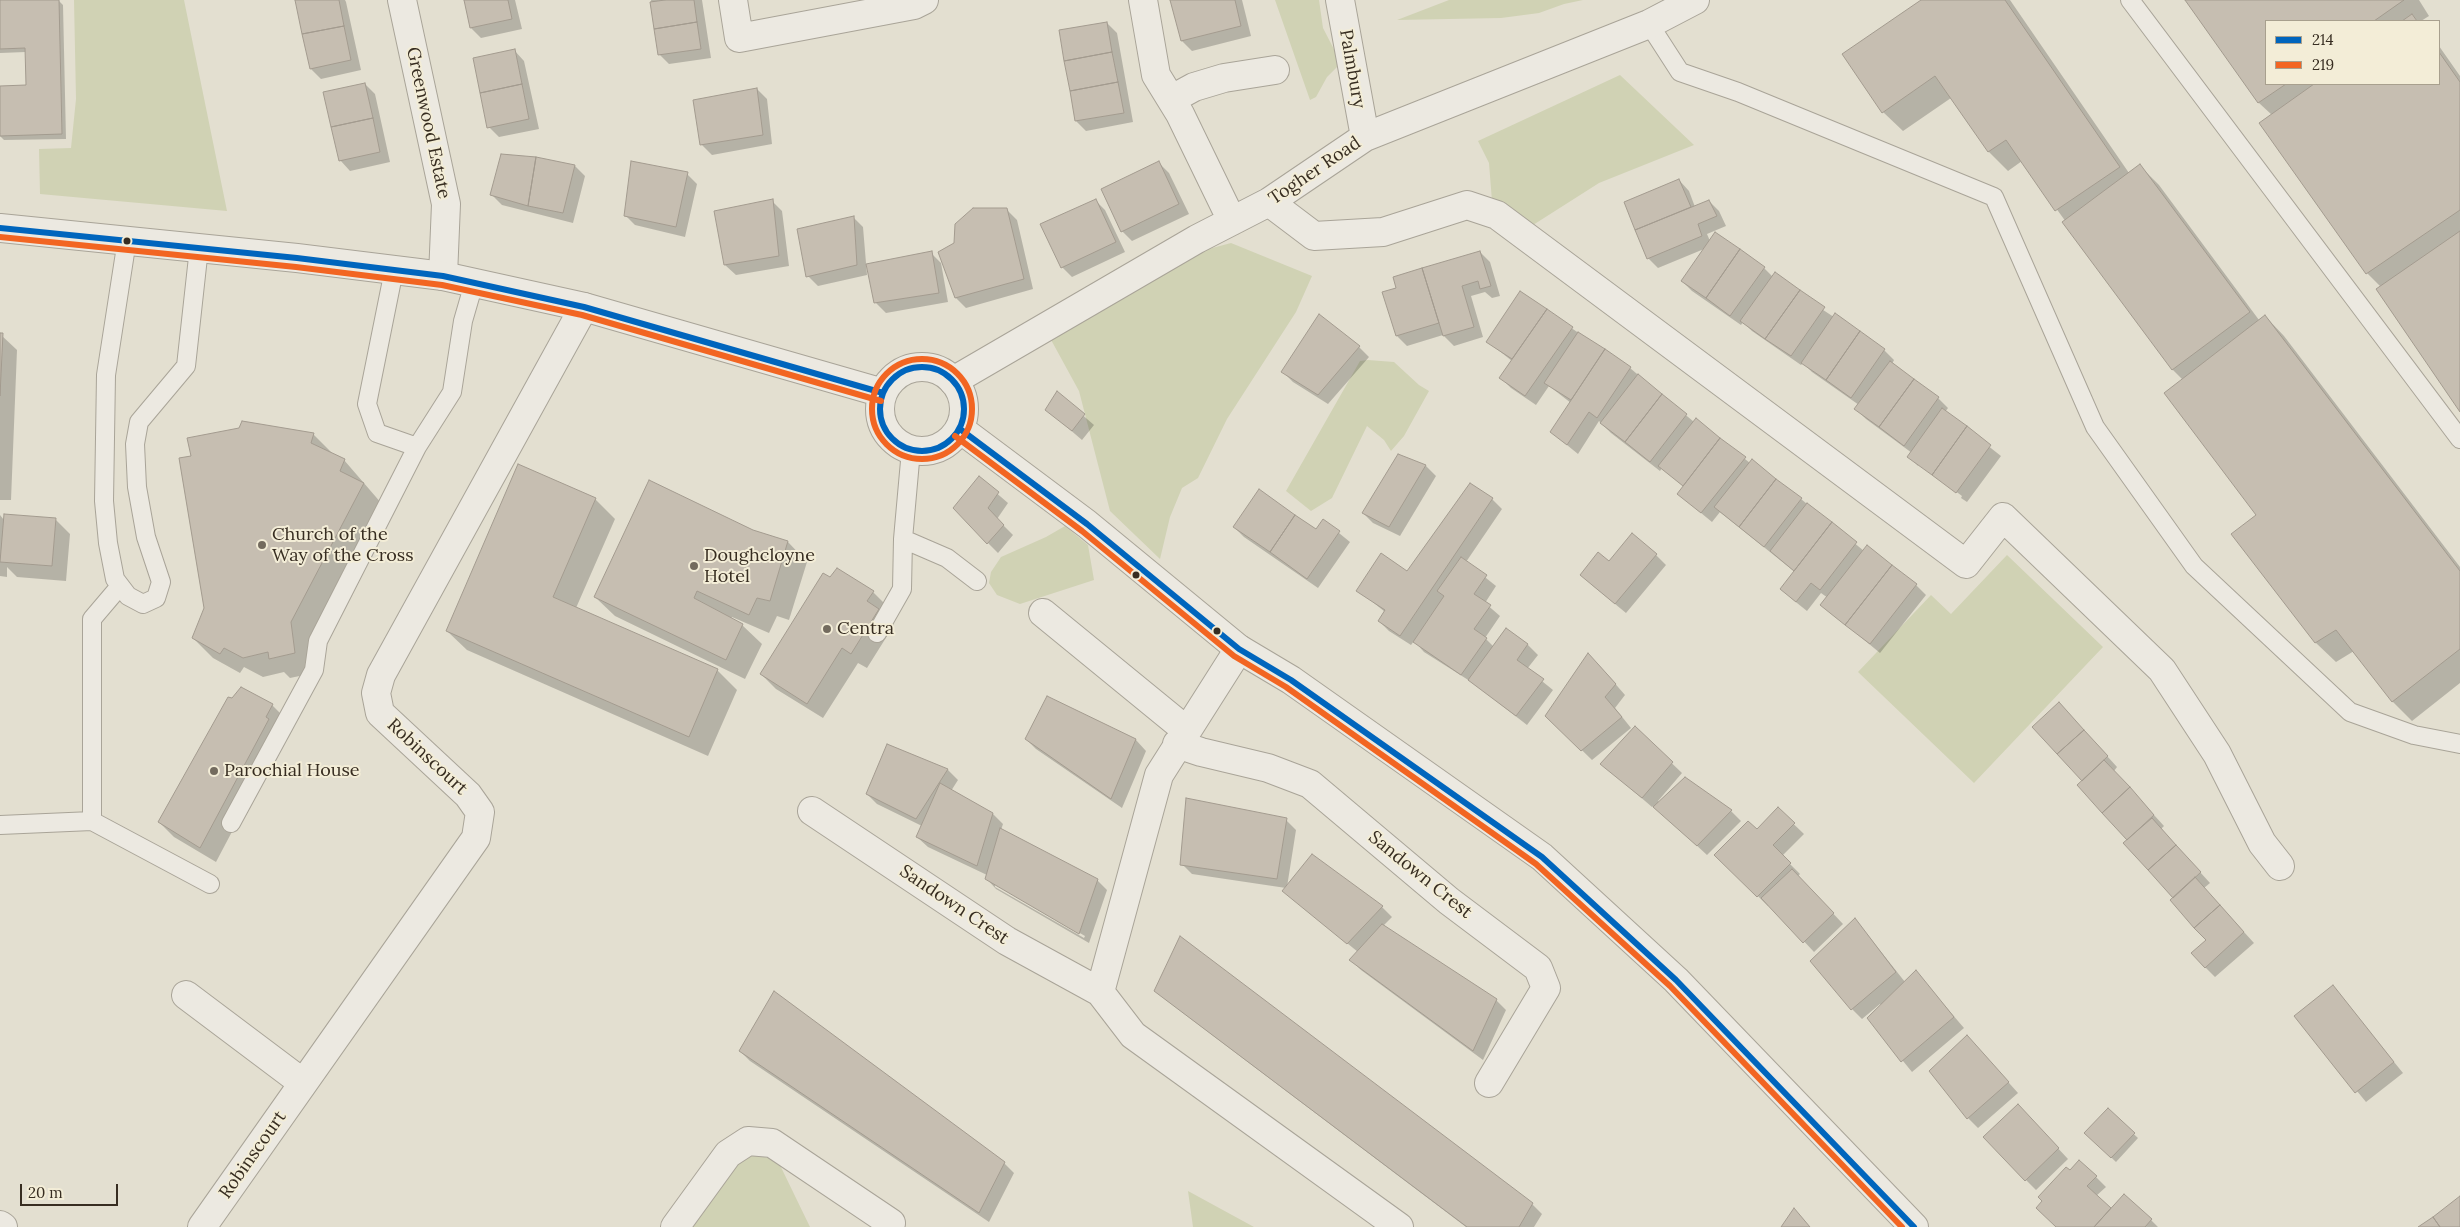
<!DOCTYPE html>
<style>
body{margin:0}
#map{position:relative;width:2460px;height:1227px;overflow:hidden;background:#e3dfd0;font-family:Lora,serif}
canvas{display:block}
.legend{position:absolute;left:2265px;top:20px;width:175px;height:65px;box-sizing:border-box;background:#f3edd7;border:1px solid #a8a08e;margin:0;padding:6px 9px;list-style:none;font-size:15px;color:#372d21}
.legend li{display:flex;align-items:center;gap:10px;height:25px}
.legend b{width:25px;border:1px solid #a8a08e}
.scale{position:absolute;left:20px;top:1184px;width:98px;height:22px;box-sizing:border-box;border:2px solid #372d21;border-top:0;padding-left:6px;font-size:15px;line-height:18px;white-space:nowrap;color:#372d21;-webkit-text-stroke:4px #f3edd7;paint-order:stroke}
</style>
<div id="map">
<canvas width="2460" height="1227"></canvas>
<ul class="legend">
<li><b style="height:6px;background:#0065bd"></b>214</li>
<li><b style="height:6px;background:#f26522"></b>219</li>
</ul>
<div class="scale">20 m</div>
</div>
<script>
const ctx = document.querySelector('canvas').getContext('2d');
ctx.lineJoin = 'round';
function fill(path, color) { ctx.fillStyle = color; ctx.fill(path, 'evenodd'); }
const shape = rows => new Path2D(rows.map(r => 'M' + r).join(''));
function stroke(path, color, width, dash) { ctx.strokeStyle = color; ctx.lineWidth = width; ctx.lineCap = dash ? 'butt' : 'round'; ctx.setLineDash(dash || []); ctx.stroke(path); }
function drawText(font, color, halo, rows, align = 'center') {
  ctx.font = font + ' Lora,serif'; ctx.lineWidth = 4; ctx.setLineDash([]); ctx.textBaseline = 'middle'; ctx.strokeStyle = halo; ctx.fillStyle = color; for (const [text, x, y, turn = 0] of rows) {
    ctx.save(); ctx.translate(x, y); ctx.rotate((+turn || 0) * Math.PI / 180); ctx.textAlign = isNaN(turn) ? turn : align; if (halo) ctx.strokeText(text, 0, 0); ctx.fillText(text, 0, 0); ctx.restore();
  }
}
fill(shape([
 [74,0,184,0,227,211,40,194,39,149,71,148,76,99],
 [1275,0,1319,0,1323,28,1341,63,1327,77,1316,97,1310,100],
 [1449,0,1583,0,1564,4,1539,13,1501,18,1397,20],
 [1620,75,1694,145,1599,183,1533,225,1492,201,1489,163,1478,141],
 [1231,243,1312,276,1296,312,1227,419,1198,478,1182,488,1170,517,1160,559,1110,511,1079,391,1044,327,1201,251],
 [1368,360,1394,362,1419,385,1429,391,1404,436,1391,451,1384,440,1367,426,1332,498,1311,511,1286,491,1360,361],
 [1065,526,1088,545,1094,580,1020,604,997,595,989,583,991,572,1001,557,1046,537],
 [2007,555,2103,647,1974,783,1858,672,1931,595,1951,614],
 [751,1153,778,1161,810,1227,690,1227,736,1160],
 [1188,1191,1254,1227,1193,1227]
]), '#d0d2b4');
fill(shape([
 [0,0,58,0,63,5,66,139,4,140,0,136,0,87,27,87,26,52,0,53],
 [296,0,345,0,346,2,361,70,321,79,311,69],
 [465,0,515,0,522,29,481,38,471,28],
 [651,0,702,0,711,58,669,64,659,54],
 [1172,0,1242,0,1251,36,1192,51,1182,41],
 [1923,0,2010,0,2129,173,2140,166,2159,185,2259,320,2265,316,2284,336,2460,567,2460,683,2412,721,2392,701,2354,651,2336,662,2316,643,2233,534,2258,515,2183,380,2172,369,2022,161,2008,171,1989,152,1951,98,1903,131,1883,112],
 [2187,0,2419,0,2429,16,2421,21,2266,21,2266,84,2439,84,2439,46,2460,76,2460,410,2381,287,2367,273,2272,115,2259,103],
 [1107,23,1117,33,1133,122,1086,131,1076,121],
 [514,50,524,61,539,129,499,137,489,127],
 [365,84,375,94,390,162,350,171,340,160],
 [757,89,767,99,772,144,712,155,702,145,695,101],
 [1159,163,1169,173,1189,214,1132,241,1122,231],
 [575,166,585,176,573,223,502,205,492,195],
 [687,174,697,184,685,237,635,225,625,215],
 [1679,180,1689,191,1695,207,1709,201,1719,211,1726,226,1707,234,1710,241,1764,268,1773,277,1884,350,1894,360,1892,364,1938,398,1948,408,1945,412,2001,456,1967,502,1961,498,1962,496,1918,463,1918,466,1909,456,1912,453,1866,419,1856,409,1859,405,1812,372,1803,363,1801,365,1752,331,1743,322,1741,325,1692,291,1682,281,1704,249,1658,268,1648,258,1625,202],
 [1095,200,1105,210,1125,252,1072,277,1062,267],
 [772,201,782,211,789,266,736,275,725,265],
 [1007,210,1017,220,1033,289,966,308,956,298],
 [853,217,863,227,867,275,818,286,808,276],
 [1480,252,1490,262,1500,296,1492,298,1485,292,1471,296,1483,337,1454,346,1443,335,1407,346,1397,336,1384,293],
 [931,253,941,263,948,302,886,313,876,303],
 [1520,293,1630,368,1694,422,1696,420,1750,463,1801,499,1864,551,1916,585,1926,595,1880,653,1822,605,1828,598,1821,593,1807,611,1792,599,1782,589,1795,572,1720,512,1712,522,1678,494,1684,487,1662,468,1660,471,1611,433,1599,421,1578,454,1551,432,1571,403,1549,386,1536,405,1511,388,1501,378,1512,361,1487,341],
 [0,334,17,350,11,500,0,500],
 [1359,347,1369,357,1328,404,1293,382,1283,372],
 [1057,393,1094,425,1082,440,1047,410],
 [313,434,333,454,344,460,382,504,314,673,290,678,284,672,263,677,244,667,240,673,213,658,193,638],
 [1398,456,1426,466,1436,476,1400,536,1373,523,1363,513],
 [979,478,1008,503,997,519,1013,535,998,553,988,543],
 [1470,485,1492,499,1502,509,1466,562,1496,586,1485,603,1500,616,1485,638,1494,647,1507,629,1528,645,1538,655,1527,669,1553,690,1527,725,1473,683,1424,652,1414,641,1411,645,1389,631,1379,621,1385,612,1358,590,1408,573],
 [595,499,615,519,576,608,717,670,737,690,708,756,467,650,447,631],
 [0,515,4,520,55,519,70,534,66,581,17,577,7,567,7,577,0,576],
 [1323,520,1350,542,1318,588,1244,537,1234,527,1316,531],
 [752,531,788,542,807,562,789,620,777,616,769,633,732,617,731,619,742,625,762,644,745,679,615,616,595,597],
 [1656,555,1666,565,1626,613,1592,585,1610,563],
 [831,579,873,592,888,607,883,614,894,625,867,668,858,663,823,718,776,689,761,674],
 [1598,664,1625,695,1615,708,1631,728,1592,760,1547,716],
 [1048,698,1136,740,1146,751,1122,808,1036,749,1026,739],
 [272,705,287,720,283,735,216,862,174,837,159,822],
 [2069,714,2117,767,2114,771,2164,826,2161,829,2210,883,2204,888,2254,943,2215,977,2205,967,2207,940,2083,781],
 [1635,728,1682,773,1658,801,1659,802,1731,811,1741,821,1707,855,1654,806,1652,807,1602,764],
 [888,746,948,770,958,780,951,791,993,814,1003,824,1001,830,1097,880,1107,890,1089,943,996,889,986,878,987,875,928,847,917,837,922,826,877,804,867,794],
 [995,884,1085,936,1084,938,995,887],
 [1778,809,1804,834,1782,856,1800,874,1798,876,1843,924,1814,952,1770,905,1768,906,1716,855,1757,831],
 [1286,820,1296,830,1287,887,1382,907,1392,917,1383,926,1496,1000,1506,1010,1483,1060,1361,970,1351,960,1358,952,1294,900,1286,888,1192,874,1182,864],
 [1855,919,1905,982,1916,972,1964,1028,1912,1072,1868,1018,1881,1005,1880,1004,1862,1019,1852,1009],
 [2333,987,2403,1073,2366,1102,2296,1017],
 [1156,990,1532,1204,1542,1214,1534,1227,1466,1227,1166,1000],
 [1977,1047,2018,1093,1978,1128,1968,1118],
 [740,1051,1004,1163,1014,1173,989,1222,750,1061],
 [2108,1110,2138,1138,2116,1162,2086,1133],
 [2028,1116,2068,1159,2036,1190,2026,1180],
 [2070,1172,2096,1177,2106,1187,2096,1196,2111,1210,2151,1220,2158,1227,2057,1227]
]), '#0003');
const building = shape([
 [0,0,59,0,62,134,0,136,0,86,26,85,25,48,0,49,0,0],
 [295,0,339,0,344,26,302,34,295,0],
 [464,0,508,0,512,19,470,28,464,0],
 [665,0,694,0,697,22,654,29,650,2,665,0],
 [1170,0,1235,0,1241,26,1181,41,1170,0],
 [1921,0,2005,0,2120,167,2055,211,2006,140,1988,152,1935,76,1882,113,1842,54,1921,0],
 [2185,0,2404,0,2374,21,2266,21,2266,84,2286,84,2258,103,2185,0],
 [2412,14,2417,21,2402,21,2412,14],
 [697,22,701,49,658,55,654,29,697,22],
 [1107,22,1112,52,1064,61,1059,30,1107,22],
 [344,26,351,60,310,69,302,34,344,26],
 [515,49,522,84,480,93,473,58,515,49],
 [1112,52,1118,82,1070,91,1064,61,1112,52],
 [2439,52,2460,82,2460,210,2366,274,2259,123,2314,84,2439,84,2439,52],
 [1118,82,1124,113,1075,121,1070,91,1118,82],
 [365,83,373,118,331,127,323,92,365,83],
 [522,84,529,119,487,128,480,93,522,84],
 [757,88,763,135,700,145,693,100,757,88],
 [373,118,380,152,339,161,331,127,373,118],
 [501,154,536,157,528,206,490,195,501,154],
 [536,157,575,165,563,213,528,206,536,157],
 [631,161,688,172,676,227,624,216,631,161],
 [1159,161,1179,204,1121,232,1101,189,1159,161],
 [2140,164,2250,312,2172,370,2062,222,2140,164],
 [1679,179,1691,207,1635,230,1624,202,1679,179],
 [773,199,779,256,724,265,714,211,773,199],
 [1096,199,1116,242,1061,268,1040,224,1096,199],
 [1709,200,1717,216,1698,224,1702,236,1647,259,1635,230,1709,200],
 [973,208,1007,208,1024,279,955,298,938,252,954,243,955,224,973,208],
 [854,216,857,265,806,277,797,229,854,216],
 [2460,231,2460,412,2376,289,2460,231],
 [1715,232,1740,249,1706,298,1681,281,1715,232],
 [1740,249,1765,267,1730,316,1706,298,1740,249],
 [932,251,939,293,874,303,866,264,932,251],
 [1480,251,1491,286,1480,289,1478,281,1462,286,1474,327,1443,336,1422,268,1480,251],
 [1422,268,1439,323,1396,336,1382,292,1396,288,1393,277,1422,268],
 [1775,272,1800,290,1765,339,1740,321,1775,272],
 [1800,290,1825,307,1791,356,1765,339,1800,290],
 [1520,291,1547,309,1512,359,1486,342,1520,291],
 [1547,309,1573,327,1525,396,1499,378,1547,309],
 [1835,313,1860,331,1826,380,1801,363,1835,313],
 [1319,314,1360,346,1318,395,1281,372,1319,314],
 [2265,315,2460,571,2460,649,2392,702,2336,630,2315,643,2231,534,2256,515,2164,393,2265,315],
 [1860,331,1885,349,1851,398,1826,380,1860,331],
 [1578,332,1605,349,1571,400,1544,383,1578,332],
 [0,333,3,333,0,396,0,333],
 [1605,349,1631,367,1597,418,1589,412,1567,445,1550,432,1605,349],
 [1890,361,1914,379,1879,427,1854,409,1890,361],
 [1638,374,1662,394,1625,442,1600,423,1638,374],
 [1914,379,1939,397,1904,446,1879,427,1914,379],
 [1057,391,1085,414,1072,431,1045,410,1057,391],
 [1662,394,1687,414,1650,462,1625,442,1662,394],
 [1942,408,1967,426,1932,475,1907,457,1942,408],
 [1696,418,1720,438,1683,486,1658,466,1696,418],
 [242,421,314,433,311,443,345,459,340,471,364,483,291,622,295,653,269,659,268,652,243,658,224,648,220,654,192,638,204,608,179,458,191,456,187,438,239,428,242,421],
 [1967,426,1991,445,1956,493,1932,475,1967,426],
 [1720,438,1746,457,1701,513,1677,494,1720,438],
 [1398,454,1426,465,1389,527,1362,513,1398,454],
 [1752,459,1776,479,1739,527,1714,507,1752,459],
 [518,464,596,498,553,597,718,669,689,737,446,631,518,464],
 [979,476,999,492,988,508,1004,525,987,544,953,508,979,476],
 [1776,479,1802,498,1764,547,1739,527,1776,479],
 [649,480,753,530,788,541,770,601,757,598,749,615,697,591,694,598,743,624,726,660,594,597,649,480],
 [1470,483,1493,498,1400,636,1378,621,1385,610,1356,591,1381,553,1407,571,1470,483],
 [1259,489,1295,515,1270,552,1233,527,1259,489],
 [1807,503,1832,522,1794,571,1770,551,1807,503],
 [4,514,56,518,52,566,0,562,4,514],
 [1295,515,1316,529,1323,519,1340,531,1307,579,1270,552,1295,515],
 [1832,522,1857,542,1820,590,1811,583,1796,602,1780,589,1832,522],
 [1632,533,1657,554,1615,604,1580,575,1598,552,1609,561,1632,533],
 [1867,545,1892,565,1845,625,1820,605,1867,545],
 [1461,557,1487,575,1474,594,1491,605,1474,629,1487,638,1461,675,1413,642,1444,596,1437,591,1461,557],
 [1892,565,1917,584,1870,644,1845,625,1892,565],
 [837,568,874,591,867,601,879,609,851,654,842,648,807,704,760,674,823,573,830,577,837,568],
 [1506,628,1528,644,1517,660,1544,679,1516,716,1468,680,1506,628],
 [1588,653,1616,684,1605,697,1622,717,1581,751,1545,716,1588,653],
 [241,687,273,704,266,717,269,719,200,848,158,822,228,697,232,698,241,687],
 [1047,696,1136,739,1111,799,1025,739,1047,696],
 [2059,702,2084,730,2057,754,2032,727,2059,702],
 [1635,726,1673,762,1642,798,1600,764,1635,726],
 [2084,730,2108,756,2082,781,2057,754,2084,730],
 [887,744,948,769,916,819,866,794,887,744],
 [2104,760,2130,787,2102,813,2077,785,2104,760],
 [1685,777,1732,810,1697,846,1653,807,1685,777],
 [940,783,993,813,977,866,916,837,940,783],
 [2130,787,2154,815,2127,840,2102,813,2130,787],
 [1186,798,1287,818,1277,879,1180,865,1186,798],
 [1778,807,1795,823,1773,845,1791,863,1757,897,1714,855,1748,821,1757,829,1778,807],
 [2152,818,2176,845,2148,870,2123,843,2152,818],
 [1000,828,1098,879,1079,934,985,879,1000,828],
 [2176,845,2201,872,2173,898,2148,870,2176,845],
 [1312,854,1383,906,1347,944,1282,891,1312,854],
 [1792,869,1834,913,1803,943,1761,898,1792,869],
 [2195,877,2220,905,2194,928,2170,900,2195,877],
 [2220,905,2244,932,2205,968,2191,953,2206,940,2194,928,2220,905],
 [1855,918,1896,972,1851,1010,1810,961,1855,918],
 [1382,924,1497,999,1473,1051,1349,960,1382,924],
 [1180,936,1533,1203,1519,1227,1467,1227,1154,991,1180,936],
 [1916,970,1954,1017,1901,1062,1867,1018,1916,970],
 [2333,985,2394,1062,2355,1093,2294,1016,2333,985],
 [774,991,1005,1162,979,1213,739,1051,774,991],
 [1967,1035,2009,1082,1967,1119,1929,1071,1967,1035],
 [2018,1104,2059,1148,2025,1181,1983,1137,2018,1104],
 [2108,1108,2135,1133,2111,1158,2084,1133,2108,1108],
 [2079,1160,2097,1176,2087,1186,2111,1208,2094,1227,2056,1227,2036,1208,2042,1201,2038,1197,2066,1167,2070,1170,2079,1160],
 [2124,1194,2152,1219,2145,1227,2094,1227,2124,1194],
 [2460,1196,2460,1227,2440,1227,2433,1217,2460,1196],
 [1794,1208,1810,1227,1781,1227,1794,1208],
 [2433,1217,2440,1227,2418,1227,2433,1217]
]);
fill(building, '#c6beb1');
stroke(building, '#a39b8f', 1);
const service = shape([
 [2130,0,2460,439],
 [1649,24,1680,72,1738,92,1994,197,2095,427,2194,566,2350,712,2414,735,2460,744],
 [127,240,106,375,104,501,108,543,115,579,128,596,143,604,156,598,161,582,146,537,137,487,135,444,139,422,186,366,199,248],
 [394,270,367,404,377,433,417,447],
 [903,539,947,558,977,581],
 [877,633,902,589,903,539,911,450],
 [92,821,210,884],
 [231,823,314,670,318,641,417,447,452,392,463,321,474,283],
 [0,825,92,821,92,619,120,586]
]);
const minor = shape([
 [402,0,446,204,443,276],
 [733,0,739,38,914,5,924,0],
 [1143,0,1156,75,1180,114,1232,221],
 [1340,0,1365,137],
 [1172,99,1194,87,1224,78,1275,70],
 [1269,202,1314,236,1383,232,1467,205,1497,215,1966,564,2003,517,2162,670,2217,754,2262,843,2280,866],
 [953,381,1197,239,1269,202,1365,137,1649,24,1695,0],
 [1043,613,1186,730],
 [1177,744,1201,752,1268,768,1310,784,1449,901,1538,968,1546,988,1489,1083],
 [812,811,1007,941,1100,992,1133,1035,1399,1227],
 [1100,992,1159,775,1239,649],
 [186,995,303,1083],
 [0,1225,3,1227],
 [202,1227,476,838,480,812,468,795,380,713,376,693,381,675,584,307],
 [675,1227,728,1154,748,1141,772,1143,891,1223]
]);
const tertiary = shape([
 [0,228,297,258,443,276,584,307,883,393],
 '880 409a42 42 0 1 1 84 0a42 42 0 1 1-84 0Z',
 [960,429,1087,524,1239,649,1291,680,1542,857,1676,980,1914,1227]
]);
stroke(service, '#a9a498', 20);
stroke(minor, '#a9a498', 30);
stroke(tertiary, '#a9a498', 30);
stroke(service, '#ece9e1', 18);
stroke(minor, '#ece9e1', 28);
stroke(tertiary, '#ece9e1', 28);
stroke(shape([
 [0,228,297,258,443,276,584,307,883,393],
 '880 409a42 42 0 1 1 84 0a42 42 0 1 1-84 0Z',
 [960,429,1087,524,1239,649,1291,680,1542,857,1676,980,1914,1227]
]), '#0065bd', 6);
stroke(shape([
 [0,237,296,267,442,285,582,315,881,401],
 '872 409a50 50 0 1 1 100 0a50 50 0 1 1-100 0Z',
 [955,436,1082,531,1234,656,1286,687,1536,864,1670,986,1902,1227]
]), '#f26522', 6);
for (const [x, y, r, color] of [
 [127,241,4.5,"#372d21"],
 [262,545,5,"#736b5e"],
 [694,566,5,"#736b5e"],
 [1136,575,4.5,"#372d21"],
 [827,629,5,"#736b5e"],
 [1217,631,4.5,"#372d21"],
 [214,771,5,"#736b5e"]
]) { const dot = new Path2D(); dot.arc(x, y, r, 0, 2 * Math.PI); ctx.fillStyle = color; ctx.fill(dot); stroke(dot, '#f3edd7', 2); }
drawText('18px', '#372d21', '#f3edd7', [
 ["Palmbury",1352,69,80],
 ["Greenwood Estate",428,123,78],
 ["Togher Road",1315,171,-34],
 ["Robinscourt",427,757,43],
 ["Sandown Crest",1420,875,39],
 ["Sandown Crest",954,905,34],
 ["Robinscourt",253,1155,-55]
]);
drawText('18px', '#372d21', '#f3edd7', [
 ["Church of the",272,535],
 ["Way of the Cross",272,556],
 ["Doughcloyne",704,556],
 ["Hotel",704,577],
 ["Centra",837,629],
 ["Parochial House",224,771]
], 'left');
</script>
